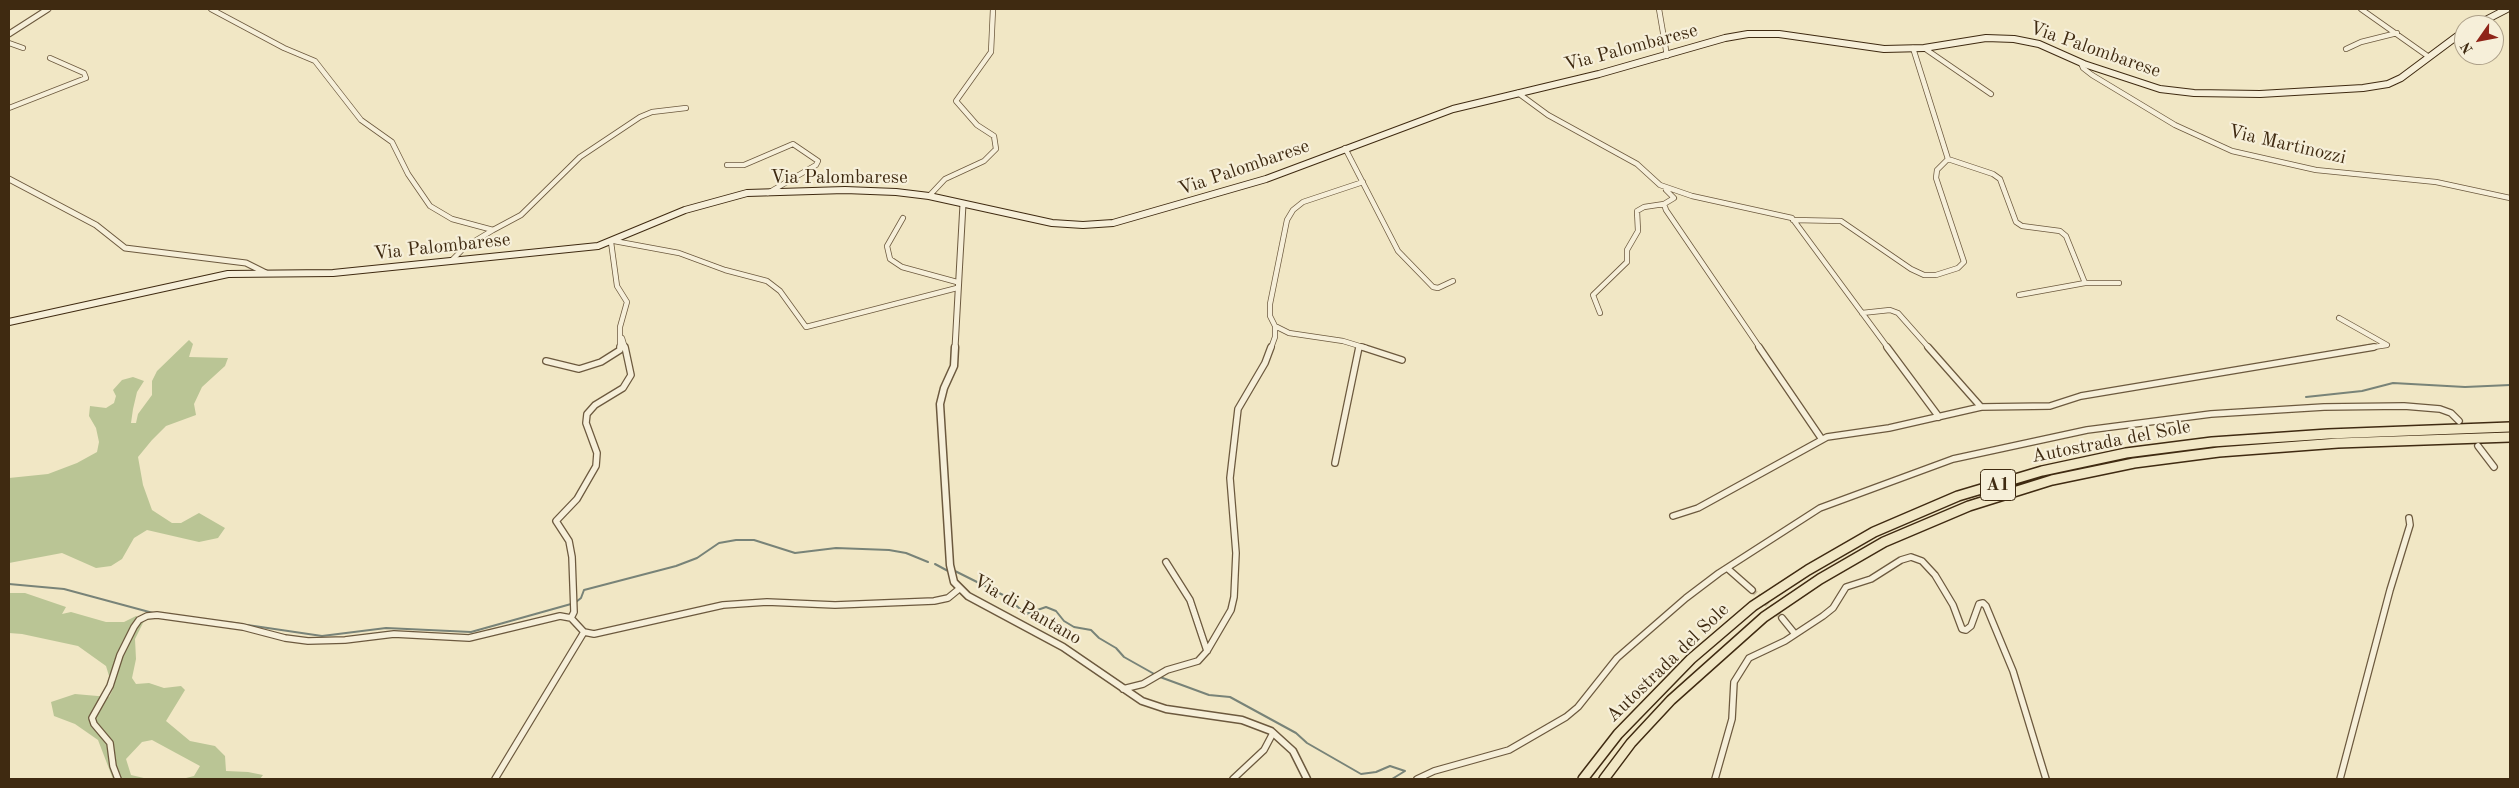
<!DOCTYPE html>
<style>
body{margin:0}
#map{position:relative;width:2519px;height:788px;overflow:hidden;background:#f1e7c5;font-family:"Old Standard TT",serif}
canvas{display:block}
.frame{position:absolute;inset:0;border:10px solid #3f2a11;pointer-events:none}
.north{position:absolute;left:2454px;top:15px;width:50px;height:50px;box-sizing:border-box;background:#f6efd9;border:1px solid #ada089;border-radius:50%;rotate:237deg;font-size:14px;font-weight:700;line-height:20px;text-align:center;color:#3f2a11}
.north::after{content:'';display:block;margin:auto;width:18px;height:22px;background:#8f2418;clip-path:polygon(50% 0,100% 100%,50% 72%,0 100%)}
</style>
<div id="map">
<canvas width="2519" height="788"></canvas>
<div class="frame"></div>
<div class="north">N</div>
</div>
<script>
const ctx = document.querySelector('canvas').getContext('2d');
ctx.lineJoin = 'round';
function fill(path, color) { ctx.fillStyle = color; ctx.fill(path, 'evenodd'); }
const shape = rows => new Path2D(rows.map(r => 'M' + r).join(''));
function stroke(path, color, width, dash) { ctx.strokeStyle = color; ctx.lineWidth = width; ctx.lineCap = dash ? 'butt' : 'round'; ctx.setLineDash(dash || []); ctx.stroke(path); }
function drawText(font, color, halo, rows, align = 'center') {
  ctx.font = font + ' "Old Standard TT",serif'; ctx.lineWidth = 4.5; ctx.setLineDash([]); ctx.textBaseline = 'middle'; ctx.strokeStyle = halo; ctx.fillStyle = color; for (const [text, x, y, turn = 0] of rows) {
    ctx.save(); ctx.translate(x, y); ctx.rotate((+turn || 0) * Math.PI / 180); ctx.textAlign = isNaN(turn) ? turn : align; if (halo) ctx.strokeText(text, 0, 0); ctx.fillText(text, 0, 0); ctx.restore();
  }
}
fill(shape([
 [189,340,193,344,189,357,228,358,225,366,202,387,194,404,196,415,166,426,152,440,138,457,143,485,152,510,172,523,181,523,199,513,225,528,218,538,199,542,147,530,134,538,122,559,111,566,96,568,62,553,9,563,9,478,48,474,77,463,97,452,99,442,96,428,89,416,90,406,106,408,114,403,116,396,113,390,122,380,133,377,144,381,137,392,133,409,131,423,136,423,138,414,152,395,152,381,157,371],
 [9,593,25,593,66,607,62,614,71,612,106,622,124,622,136,616,144,621,135,639,136,659,132,678,136,684,149,683,164,688,181,686,185,690,166,721,190,741,215,746,225,756,226,771,248,772,263,775,260,779,182,779,194,776,200,766,152,740,142,742,126,759,131,775,148,779,113,779,98,740,75,724,54,716,51,702,75,694,109,697,113,689,106,666,78,646,22,634,9,633]
]), '#bac595');
stroke(shape([
 [2306,397,2362,391,2393,383,2465,387,2510,385],
 [935,564,948,571],
 [953,570,1005,596,1026,614,1046,607,1056,611,1064,621,1074,627,1091,630,1099,638,1116,648,1124,657,1156,675],
 [9,584,64,589,153,613],
 [576,602,581,598,584,590,676,566,697,558,719,543,736,540,754,540,795,553,836,548,889,550,906,553,928,562],
 [227,622,322,636,386,628,471,632,571,604],
 [1160,677,1209,695,1230,697,1296,733,1307,743,1361,774,1376,772,1390,766,1405,771],
 [1392,779,1405,771]
]), '#788378', 2);
stroke(shape([
 [1752,590,1782,618]
]), '#cdc1a1', 5.5, [5.5, 2.5]);
const minorFar1 = shape([
 [211,9,284,48,315,61,361,120,392,142,408,174,430,206,452,219,493,230,465,247,451,261],
 [1659,9,1667,56],
 [2361,9,2429,57],
 [9,43,23,48],
 [1913,48,1948,159],
 [1924,48,1991,94],
 [2346,49,2361,42,2397,33],
 [2081,63,2083,68,2092,75,2175,125,2232,151,2316,170,2436,182,2510,198],
 [1518,93,1548,115,1637,164,1660,185,1692,196,1792,218,1888,348],
 [9,108,86,78,84,73,50,58],
 [1345,148,1398,251,1433,287,1438,288,1453,281],
 [727,165,744,165,793,144,818,161,816,165,768,193],
 [1666,190,1674,198,1664,204,1666,210,1760,348],
 [929,196,945,179,984,161,996,149,994,136,977,125,956,101,991,52,993,9],
 [903,218,887,246,890,259,902,267,957,282],
 [1793,220,1841,221,1911,269,1924,275,1936,275,1958,268,1964,262,1936,178,1937,170,1948,159,1993,174,2000,179,2016,222,2022,226,2060,231,2066,236,2085,283,2019,295],
 [493,230,521,215,580,157,640,117,652,112,686,108],
 [614,241,679,253,725,270,767,281,780,291,806,327,957,288],
 [611,242,617,286,627,302,620,327,620,348],
 [2085,283,2119,283],
 [1600,313,1593,295,1627,262,1627,250,1638,231,1637,211,1644,207,1664,204],
 [1862,313,1890,310,1898,313,1929,348],
 [2339,318,2387,345,2367,348],
 [1275,326,1289,333,1343,341,1366,348],
 [622,338,625,348],
 [1271,348,1275,337,1275,326,1270,316,1270,304,1287,220,1293,210,1303,202,1363,182],
 [1359,348,1359,346]
]);
const minor = shape([
 [1362,347,1402,360],
 [1759,347,1821,438],
 [1887,347,1939,417],
 [1928,347,1981,407],
 [546,361,579,369,601,362,620,350,620,347],
 [2478,446,2494,467],
 [1335,463,1359,347],
 [1673,516,1698,508,1827,437,1889,428,1981,407,2050,406,2081,396,2374,347],
 [1166,562,1190,600,1207,651],
 [1727,568,1752,590],
 [571,618,574,612,572,557,569,541,556,521,577,499,596,466,597,453,586,423,587,414,595,405,623,388,631,375,625,347],
 [1782,618,1795,634],
 [1123,689,1143,684,1167,670,1198,661,1207,651,1231,610,1234,597,1236,553,1230,478,1238,409,1265,363,1271,347],
 [118,779,113,766,110,743,94,724,92,718,110,686,120,655,134,627,139,620,147,616,157,615,243,627,285,638,308,641,345,640,394,634,469,638,560,616,571,618,584,632,594,634,723,605,767,602,835,605,934,601,948,598,959,589],
 [495,779,584,632],
 [1233,779,1264,750,1273,733],
 [1417,779,1434,771,1509,750,1566,717,1578,707,1617,658,1686,598,1719,573,1820,508,1953,459,2087,430,2211,414,2324,407,2404,406,2440,409,2451,413,2459,421],
 [1715,779,1732,719,1734,682,1749,658,1785,641,1823,616,1833,608,1846,587,1871,579,1901,560,1911,557,1922,561,1935,575,1953,605,1962,629,1966,630,1971,626,1979,604,1983,603,1986,606,2013,671,2046,779],
 [2340,779,2390,590,2410,525,2409,518]
]);
const tertiaryFar1 = shape([
 [9,34,48,9],
 [9,179,96,225,125,248,246,263,266,273],
 [955,348,963,204]
]);
const tertiary = shape([
 [955,347,954,366,944,388,940,404,950,565,954,582,968,596,1063,647,1142,701,1166,709,1242,720,1271,731,1293,751,1307,779]
]);
const secondary = shape([
 [2476,25,2507,9],
 [9,322,228,274,333,273,598,246,685,210,747,193,845,190,896,192,929,196,1052,223,1083,225,1113,223,1266,179,1453,109,1599,74,1725,38,1748,34,1779,34,1884,49,1924,48,1986,38,2014,39,2039,44,2084,64,2160,89,2194,93,2260,94,2363,88,2388,84,2401,78,2464,31]
]);
const motorway = shape([
 [1583,779,1618,734,1691,659,1753,606,1808,570,1874,532,1958,496,2042,471,2126,453,2212,442,2328,434,2510,427],
 [1604,779,1631,743,1671,700,1764,617,1820,579,1884,542,1969,506,2052,480,2134,463,2219,452,2338,443,2510,437]
]);
stroke(minorFar1, '#6c593e', 6);
stroke(minor, '#6c593e', 8);
stroke(tertiaryFar1, '#6c593e', 7);
stroke(tertiary, '#6c593e', 9);
stroke(secondary, '#3f2a11', 8);
stroke(motorway, '#3f2a11', 12);
stroke(minorFar1, '#f6efd9', 4.5);
stroke(minor, '#f6efd9', 5.5);
stroke(tertiaryFar1, '#f6efd9', 5);
stroke(tertiary, '#f6efd9', 6);
stroke(secondary, '#f6efd9', 6);
stroke(motorway, '#f1e7c5', 9);
for (const [x, y, w] of [
 [1998,485,35]
]) { const box = new Path2D(); box.roundRect(x - w / 2, y - 15.5, w, 31, 4); ctx.fillStyle = '#f6efd9'; ctx.fill(box); stroke(box, '#3f2a11', 1); }
drawText('bold 18px', '#3f2a11', null, [
 ["A1",1998,485]
]);
drawText('19px', '#3f2a11', '#f6efd9', [
 ["Via Palombarese",1631,48,-15],
 ["Via Palombarese",2095,50,19],
 ["Via Martinozzi",2287,145,13],
 ["Via Palombarese",1244,168,-19],
 ["Via Palombarese",839,178],
 ["Via Palombarese",442,247,-6],
 ["Autostrada del Sole",2111,442,-11],
 ["Via di Pantano",1027,610,30],
 ["Autostrada del Sole",1668,663,-44]
]);
</script>
